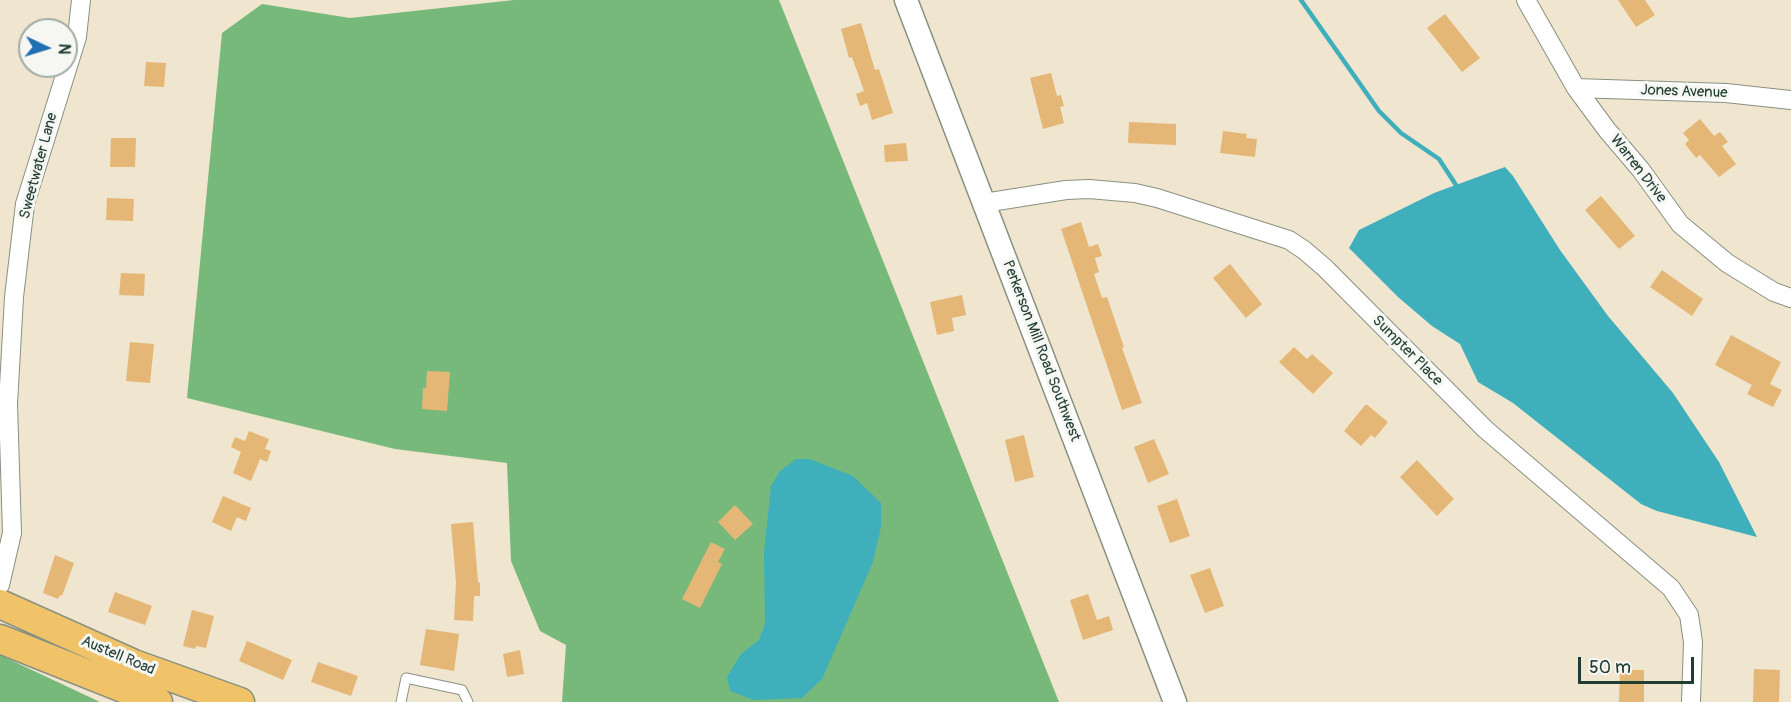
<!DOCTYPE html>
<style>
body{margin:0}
#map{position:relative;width:1791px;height:702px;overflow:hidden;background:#f0e5ce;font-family:Pangolin,sans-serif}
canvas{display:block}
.north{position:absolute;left:18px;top:18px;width:60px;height:60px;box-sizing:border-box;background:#f6f6f2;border:2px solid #a0aca6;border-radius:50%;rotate:94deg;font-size:16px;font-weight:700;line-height:24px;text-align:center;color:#1f3d34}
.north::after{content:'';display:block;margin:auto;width:21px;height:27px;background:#1f6fb2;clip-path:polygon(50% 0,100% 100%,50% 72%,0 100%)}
.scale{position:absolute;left:1578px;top:657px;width:116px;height:27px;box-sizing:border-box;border:3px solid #1f3d34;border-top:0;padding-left:8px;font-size:18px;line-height:21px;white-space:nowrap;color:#1f3d34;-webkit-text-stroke:4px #f6f6f2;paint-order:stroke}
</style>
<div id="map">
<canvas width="1791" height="702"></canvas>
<div class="north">N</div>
<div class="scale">50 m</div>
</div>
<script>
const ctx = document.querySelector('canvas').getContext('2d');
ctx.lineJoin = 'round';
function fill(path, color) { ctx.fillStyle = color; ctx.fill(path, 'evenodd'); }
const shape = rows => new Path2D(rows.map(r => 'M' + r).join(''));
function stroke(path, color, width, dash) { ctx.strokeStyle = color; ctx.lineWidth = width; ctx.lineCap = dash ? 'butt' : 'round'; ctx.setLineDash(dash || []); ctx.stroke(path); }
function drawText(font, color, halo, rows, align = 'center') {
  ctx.font = font + ' Pangolin,sans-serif'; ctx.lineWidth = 6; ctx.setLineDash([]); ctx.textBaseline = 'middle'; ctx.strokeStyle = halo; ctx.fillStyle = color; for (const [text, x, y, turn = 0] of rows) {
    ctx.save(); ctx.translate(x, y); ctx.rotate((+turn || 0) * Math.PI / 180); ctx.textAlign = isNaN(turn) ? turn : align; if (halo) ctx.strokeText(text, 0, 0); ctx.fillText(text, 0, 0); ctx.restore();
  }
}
fill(shape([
 [514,0,779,0,1059,702,562,702,566,645,540,631,511,561,507,463,395,449,187,398,222,33,262,4,350,18],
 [0,655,100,702,0,702]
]), '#77b97b');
fill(shape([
 [1505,167,1513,176,1560,250,1608,316,1673,393,1719,462,1757,537,1657,511,1641,504,1513,403,1478,382,1460,344,1432,326,1398,297,1349,248,1359,230,1434,193],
 [796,459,810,459,853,476,881,503,881,527,873,562,822,679,802,698,754,700,730,691,727,677,741,654,759,640,765,624,764,552,771,486,780,471]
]), '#3fafbb');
stroke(shape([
 [1301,0,1379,111,1401,133,1439,159,1456,185]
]), '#3fafbb', 4.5);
fill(shape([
 [1618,0,1645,0,1655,15,1636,27],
 [1445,14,1480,58,1462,72,1427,28],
 [861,23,875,70,879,69,893,113,872,120,867,103,860,106,856,94,864,91,852,57,849,58,841,29],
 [146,62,166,63,164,87,144,86],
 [1051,73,1057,96,1061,95,1064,106,1060,107,1064,123,1043,129,1030,78],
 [1700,119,1714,136,1720,132,1728,142,1722,146,1736,164,1719,177,1700,155,1696,158,1685,144,1689,140,1683,133],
 [1129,122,1176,124,1176,145,1128,143],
 [1223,131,1247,134,1246,138,1257,139,1255,157,1220,153],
 [111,138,136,138,135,167,110,167],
 [906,143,908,161,885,162,884,145],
 [1601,196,1635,236,1619,249,1585,210],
 [107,198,134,199,133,221,106,220],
 [1081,222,1089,247,1098,244,1102,256,1095,258,1099,272,1094,274,1102,298,1107,297,1124,347,1122,348,1142,403,1122,410,1061,229],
 [1230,264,1262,304,1246,318,1213,278],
 [1662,270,1703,299,1692,316,1650,287],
 [121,273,145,274,144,296,119,295],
 [962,295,966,315,952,318,954,331,937,335,930,302],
 [1731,335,1781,362,1770,384,1782,390,1773,407,1747,394,1752,385,1715,365],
 [130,342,154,344,150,383,126,381],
 [1294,347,1307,359,1312,354,1333,373,1313,394,1279,362],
 [427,371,450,372,447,411,422,409,423,388,426,388],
 [1366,404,1388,422,1375,438,1371,435,1361,446,1344,431],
 [249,431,269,439,265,449,271,451,267,462,260,459,251,481,233,473,241,452,231,447,235,437,245,441],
 [1024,435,1034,477,1015,482,1005,440],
 [1154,439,1169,474,1148,483,1134,447],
 [1417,460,1454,499,1437,516,1400,477],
 [223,496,251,508,246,521,237,517,231,531,212,522],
 [1177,499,1190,536,1170,543,1157,506],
 [735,505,753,524,735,540,718,522],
 [473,522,478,582,480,583,480,596,474,596,473,621,454,620,456,582,451,524],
 [711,542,725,549,718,562,722,564,700,608,682,599],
 [55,555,74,563,62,596,60,595,58,599,43,593],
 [1210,568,1224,606,1205,613,1190,575],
 [115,592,152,606,145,625,108,612],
 [1088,594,1097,620,1109,616,1113,630,1083,640,1070,600],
 [192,610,214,616,206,648,196,646,195,649,183,646],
 [426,629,459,634,454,671,420,665],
 [247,641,292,660,283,680,239,661],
 [520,650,524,674,507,677,503,654],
 [318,662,358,676,351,696,311,682],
 [1754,669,1780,670,1779,702,1753,702],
 [1620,670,1644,670,1644,702,1619,702]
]), '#e5b776');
const service = shape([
 [401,702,406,678,462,690,468,702]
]);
const minor = shape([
 [1526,0,1576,88,1607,130,1641,170,1680,224,1727,263,1774,292,1791,298],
 [1576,88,1726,93,1791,100],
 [984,203,1066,190,1089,189,1135,193,1157,198,1289,240,1304,250,1325,268,1485,429,1671,588,1689,615,1693,642,1691,702],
 [0,585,12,533,8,404,14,297,25,204,77,37,81,0]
]);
const tertiary = shape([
 [906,0,1175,702]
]);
const primary = shape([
 [0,604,134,664,240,702],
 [0,639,158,702]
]);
stroke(service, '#889181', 11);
stroke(minor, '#889181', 20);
stroke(tertiary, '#889181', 25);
stroke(primary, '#889181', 31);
stroke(service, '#fff', 9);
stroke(minor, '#fff', 18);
stroke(tertiary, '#fff', 22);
stroke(primary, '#f0c369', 28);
drawText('15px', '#1f3d34', '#f6f6f2', [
 ["Jones Avenue",1684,92,2],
 ["Sweetwater Lane",39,166,-75],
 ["Warren Drive",1638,169,52],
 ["Perkerson Mill Road Southwest",1041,351,69],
 ["Sumpter Place",1407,351,45],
 ["Austell Road",118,656,23]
]);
</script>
